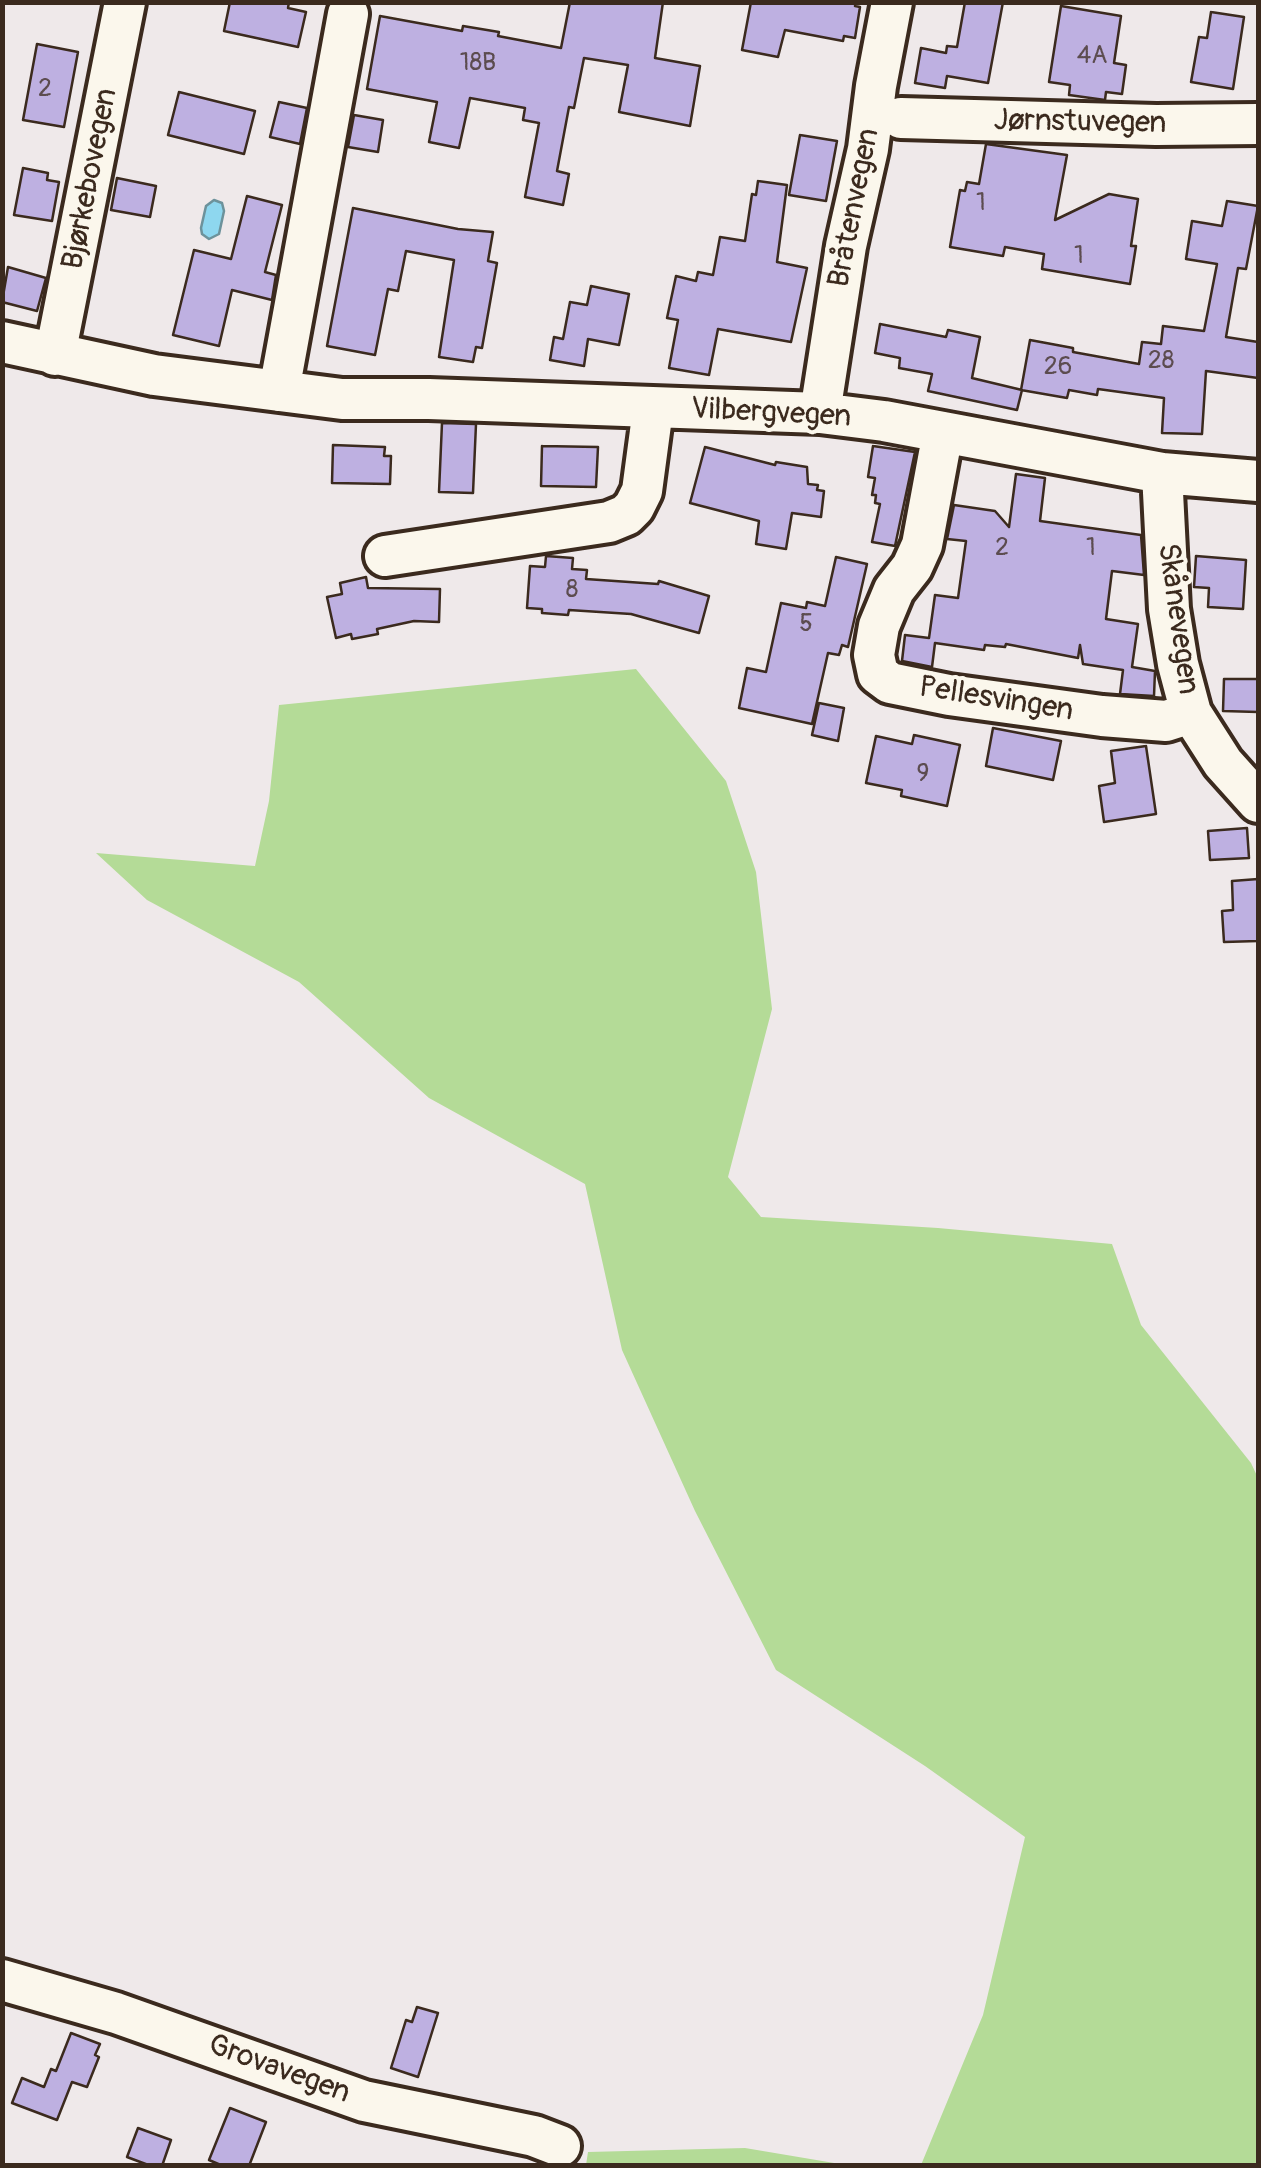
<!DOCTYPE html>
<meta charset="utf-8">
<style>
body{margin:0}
#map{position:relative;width:1261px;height:2168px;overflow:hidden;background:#efe9ea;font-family:Pangolin,sans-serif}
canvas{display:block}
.frame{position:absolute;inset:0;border:5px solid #3b2a1e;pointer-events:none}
</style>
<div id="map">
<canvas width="1261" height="2168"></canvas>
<div class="frame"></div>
</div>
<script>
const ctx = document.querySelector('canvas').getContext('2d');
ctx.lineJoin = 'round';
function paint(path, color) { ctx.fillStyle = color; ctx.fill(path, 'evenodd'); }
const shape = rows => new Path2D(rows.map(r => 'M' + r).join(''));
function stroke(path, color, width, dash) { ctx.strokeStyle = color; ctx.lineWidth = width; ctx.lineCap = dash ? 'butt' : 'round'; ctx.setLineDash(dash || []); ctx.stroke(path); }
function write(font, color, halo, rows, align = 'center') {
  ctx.font = font + ' Pangolin,sans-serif'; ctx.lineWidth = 8; ctx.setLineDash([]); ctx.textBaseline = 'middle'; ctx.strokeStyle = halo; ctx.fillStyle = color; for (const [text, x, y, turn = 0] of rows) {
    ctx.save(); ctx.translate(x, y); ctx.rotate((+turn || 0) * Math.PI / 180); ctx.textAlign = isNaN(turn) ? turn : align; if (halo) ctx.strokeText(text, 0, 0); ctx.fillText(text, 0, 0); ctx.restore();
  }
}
paint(shape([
 [636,669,726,781,756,872,772,1009,728,1177,761,1217,938,1228,1112,1244,1141,1325,1251,1463,1258,1478,1258,2165,921,2165,983,2015,1025,1837,925,1766,776,1670,695,1511,622,1350,585,1184,429,1098,299,982,147,900,96,853,255,866,269,801,279,705],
 [745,2148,846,2165,586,2165,588,2152]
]), '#b4db97');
const water = shape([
 [214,200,222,203,224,211,219,234,209,239,202,234,201,228,206,206,214,200]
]);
paint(water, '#8ed7ef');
stroke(water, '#6d929b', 2.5);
const building = shape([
 [230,2,289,2,288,8,306,12,298,47,224,31,230,2],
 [570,2,663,2,655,58,700,66,690,126,619,112,628,65,584,58,574,108,569,107,557,171,569,174,563,205,525,197,539,123,523,120,525,108,470,98,459,148,429,142,437,102,367,89,380,16,462,31,463,26,499,32,498,36,561,48,570,2],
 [751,2,856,2,855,6,860,7,855,38,844,36,843,41,785,30,778,57,742,50,751,2],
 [965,2,1003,2,988,83,947,76,945,88,915,83,921,48,946,53,947,46,957,47,965,2],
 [1061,6,1121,16,1114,63,1126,65,1122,94,1106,92,1105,100,1069,95,1070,85,1049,82,1061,6],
 [1211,12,1244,17,1233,89,1191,82,1199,37,1207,38,1211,12],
 [37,44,78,52,64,127,23,120,37,44],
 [179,92,255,111,244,154,168,135,179,92],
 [279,102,307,108,300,144,270,137,279,102],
 [354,115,383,120,378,152,348,147,354,115],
 [800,135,837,141,826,201,789,195,800,135],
 [986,144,1067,155,1055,220,1109,194,1138,199,1131,246,1136,246,1130,284,1042,269,1044,254,1005,247,1003,256,950,247,960,190,965,191,967,182,979,184,986,144],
 [23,168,48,173,47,180,59,182,52,221,14,215,23,168],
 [117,178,156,186,150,217,111,210,117,178],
 [758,181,787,185,777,262,807,268,791,342,718,329,709,375,669,368,678,320,667,318,676,276,696,281,698,272,713,275,720,237,745,241,752,194,756,195,758,181],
 [247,196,282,205,265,272,276,275,272,300,232,290,219,346,173,335,194,250,231,259,247,196],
 [1227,201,1258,206,1246,269,1238,268,1226,337,1258,342,1258,378,1206,371,1202,434,1162,433,1164,398,1098,389,1097,395,1069,390,1067,398,1021,390,1030,340,1073,348,1073,352,1139,364,1142,342,1161,344,1163,326,1204,331,1217,264,1186,259,1192,221,1222,226,1227,201],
 [353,208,458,229,493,232,488,261,497,263,482,348,476,347,473,362,439,357,454,260,406,251,398,291,388,289,375,355,327,346,353,208],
 [8,267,46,278,37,311,2,302,8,267],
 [591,286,629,294,619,345,588,339,584,366,550,360,554,337,563,339,570,302,587,305,591,286],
 [880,324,946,337,948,330,980,337,972,378,1022,390,1017,410,928,391,932,374,899,368,900,358,875,353,880,324],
 [442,423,476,424,473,493,439,492,442,423],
 [333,445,385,447,384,456,391,456,390,484,332,483,333,445],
 [542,446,598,447,596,487,541,486,542,446],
 [873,446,915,452,895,546,872,542,880,504,875,503,876,495,872,495,875,478,868,477,873,446],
 [705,447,775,465,776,462,807,467,808,484,818,485,817,490,824,491,821,517,792,513,786,549,756,544,759,521,690,503,705,447],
 [1016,474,1045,478,1040,521,1141,535,1144,575,1112,571,1106,619,1138,624,1132,667,1155,671,1154,696,1120,694,1123,670,1083,664,1080,645,1078,658,1006,644,1005,647,985,645,984,650,935,643,932,667,902,661,905,635,929,638,935,595,958,598,966,541,947,539,954,505,995,511,1009,527,1016,474],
 [546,556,573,558,572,569,587,570,586,579,658,584,659,581,709,596,699,633,631,614,569,610,568,615,542,613,542,609,527,608,530,566,545,567,546,556],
 [1196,556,1246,560,1243,609,1208,607,1209,588,1194,587,1196,556],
 [836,557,867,564,848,647,842,645,839,655,828,653,812,724,739,708,747,668,766,672,781,603,806,608,807,602,825,606,836,557],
 [366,577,368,588,440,589,439,622,414,621,377,629,378,634,352,639,351,634,336,638,327,597,342,594,340,583,366,577],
 [1224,679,1258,679,1258,712,1223,711,1224,679],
 [819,703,844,708,838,741,812,735,819,703],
 [993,728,1061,741,1053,780,986,766,993,728],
 [914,735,960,745,947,806,901,796,902,790,866,783,876,736,912,744,914,735],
 [1146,746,1156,814,1104,822,1099,786,1115,783,1111,751,1146,746],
 [1247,828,1249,858,1210,860,1208,831,1247,828],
 [1258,879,1258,941,1224,942,1222,911,1233,910,1232,881,1258,879],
 [417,2007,438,2013,418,2077,391,2068,406,2020,412,2022,417,2007],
 [71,2033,100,2044,95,2055,99,2057,87,2087,72,2082,57,2120,12,2103,22,2078,44,2087,51,2069,56,2071,71,2033],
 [230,2108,266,2122,249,2166,223,2166,209,2160,230,2108],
 [138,2128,171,2140,162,2166,151,2166,127,2157,138,2128]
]);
paint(building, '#beb0e1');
stroke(building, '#3b2a1e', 2.5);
const minor = shape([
 [901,118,1156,125,1258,124],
 [2,342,154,375,342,399,429,399,820,413,884,421,1162,473,1258,481],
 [55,355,125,2],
 [279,391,348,14],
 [820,413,846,246,868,149,876,86,892,2],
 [943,432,922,545,912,567,894,590,879,626,874,655,878,674,890,683,949,695,1102,716,1166,721,1191,713],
 [1162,473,1169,609,1178,664,1191,713,1223,763,1258,802],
 [385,556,609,522,626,515,634,507,642,491,653,409],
 [2,1980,116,2013,364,2101,534,2136,560,2146]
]);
stroke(minor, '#3b2a1e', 48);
stroke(minor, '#fbf7ec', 40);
write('25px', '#5c4c4f', null, [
 ["4A",1092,57],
 ["18B",478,64],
 ["2",45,90],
 ["1",981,204],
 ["1",1079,257],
 ["28",1161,362],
 ["26",1058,368],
 ["2",1002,549],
 ["1",1091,549],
 ["8",572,591],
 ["5",806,625],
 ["9",923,775]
]);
write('30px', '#3b2a1e', '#fbf7ec', [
 ["Jørnstuvegen",1080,123,1],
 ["Bjørkebovegen",91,179,-79],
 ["Bråtenvegen",855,208,-79],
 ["Vilbergvegen",771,414,3],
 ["Skånevegen",1177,619,82],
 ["Pellesvingen",996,700,9],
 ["Grovavegen",279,2070,20]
]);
</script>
